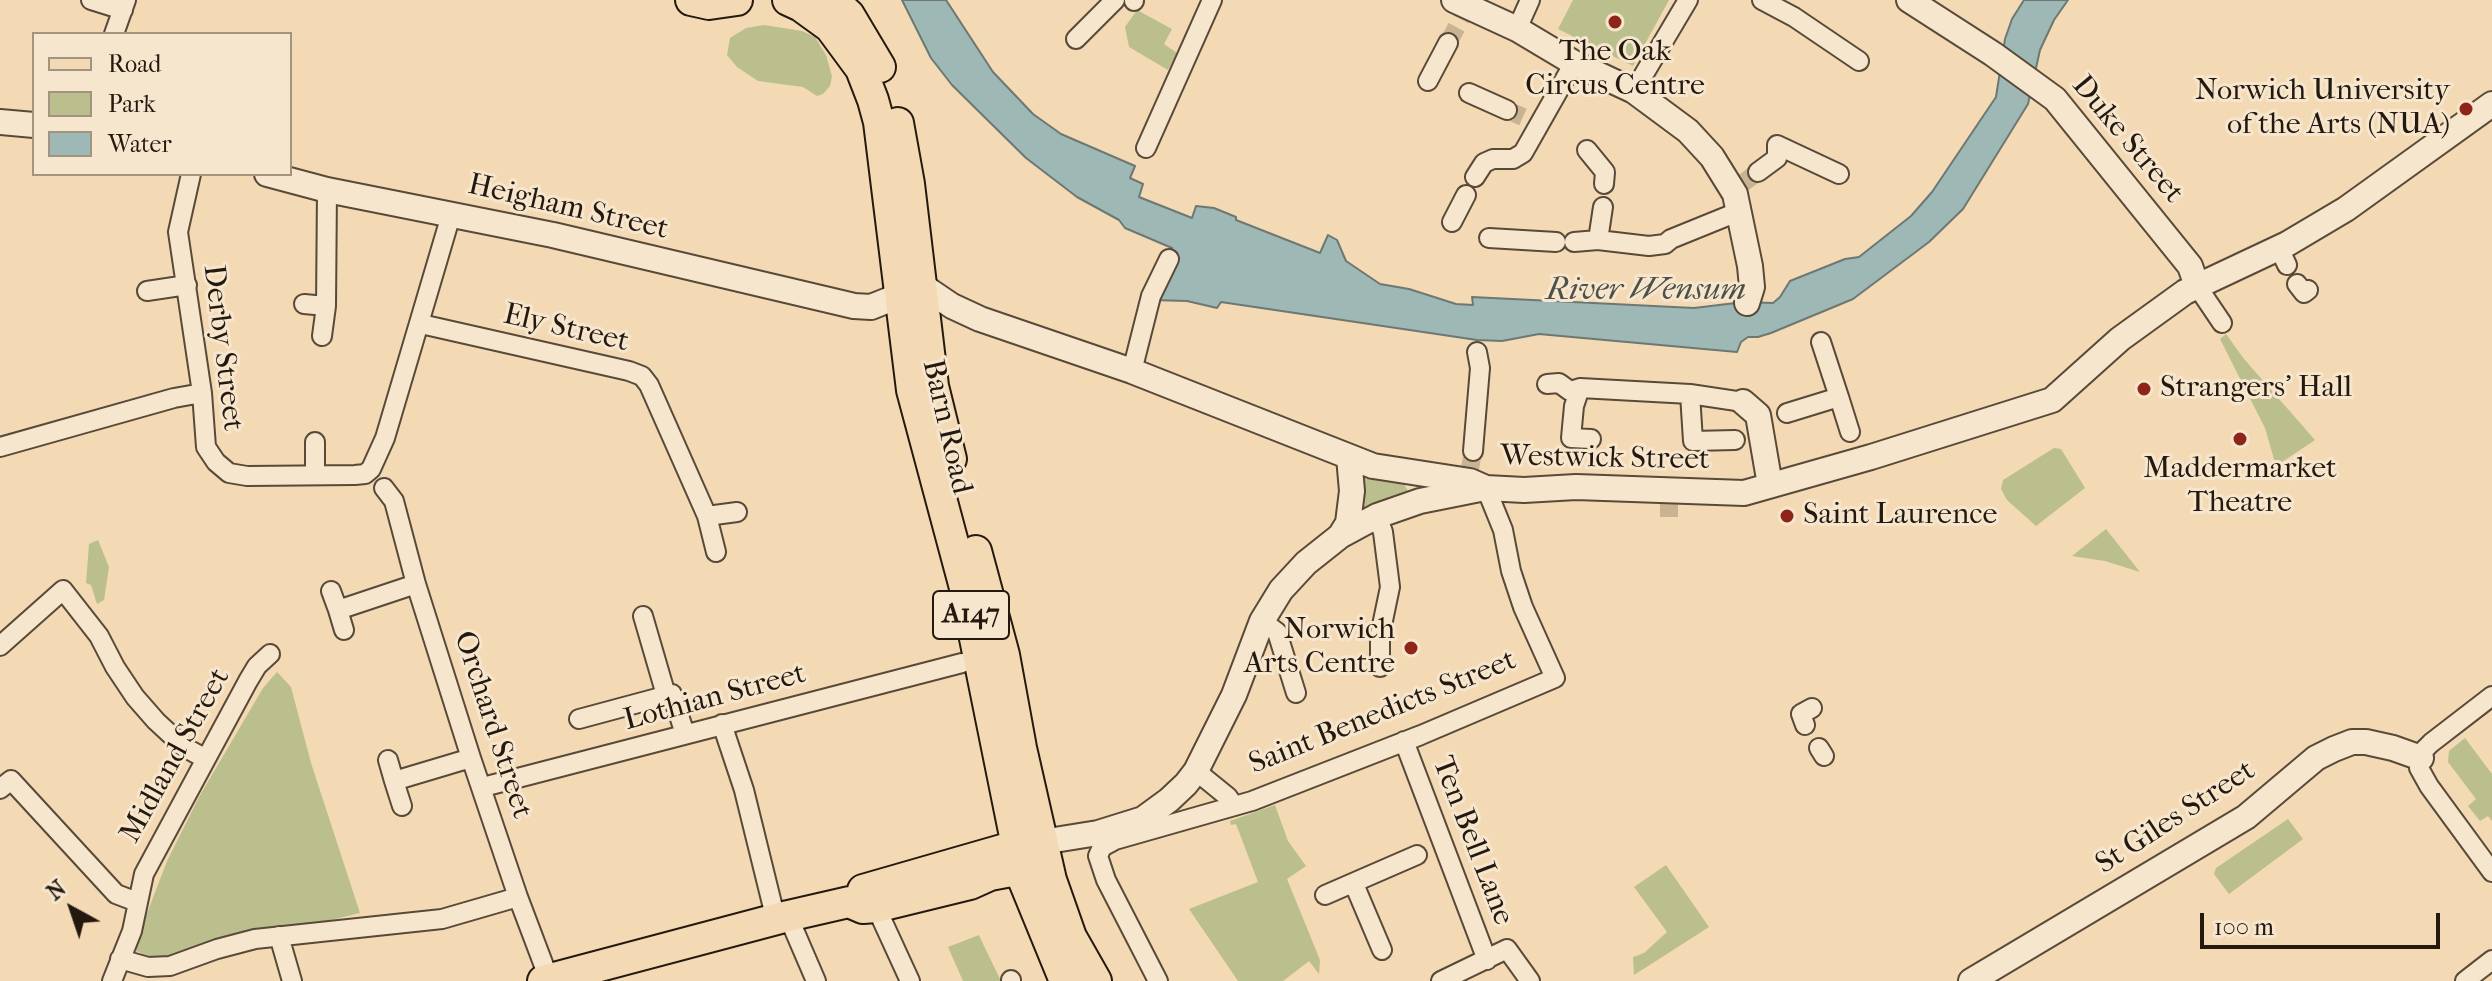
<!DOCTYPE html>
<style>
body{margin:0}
#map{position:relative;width:2492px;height:981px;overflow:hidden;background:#f3d9b4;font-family:"IM FELL French Canon",serif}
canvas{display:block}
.legend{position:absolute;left:32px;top:32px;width:260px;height:144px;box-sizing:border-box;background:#f7e6ce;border:2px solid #a39482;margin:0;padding:10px 14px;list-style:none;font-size:24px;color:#24190f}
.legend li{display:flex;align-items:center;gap:16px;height:40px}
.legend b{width:40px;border:2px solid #a39482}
.north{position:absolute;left:32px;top:869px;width:80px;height:80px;-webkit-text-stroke:6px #f7e6ce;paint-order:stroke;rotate:320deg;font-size:22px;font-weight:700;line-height:32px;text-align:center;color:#24190f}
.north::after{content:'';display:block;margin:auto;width:28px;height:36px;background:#24190f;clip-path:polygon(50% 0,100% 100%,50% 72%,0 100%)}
.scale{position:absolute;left:2200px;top:913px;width:240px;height:36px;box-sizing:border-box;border:4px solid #24190f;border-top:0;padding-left:10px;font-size:24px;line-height:28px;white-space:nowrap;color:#24190f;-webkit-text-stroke:6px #f7e6ce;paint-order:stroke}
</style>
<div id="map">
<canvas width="2492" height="981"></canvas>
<ul class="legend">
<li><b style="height:10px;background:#f3d9b4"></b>Road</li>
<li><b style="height:22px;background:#bbbf8d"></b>Park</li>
<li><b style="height:22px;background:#9eb8b6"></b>Water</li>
</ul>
<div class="north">N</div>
<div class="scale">100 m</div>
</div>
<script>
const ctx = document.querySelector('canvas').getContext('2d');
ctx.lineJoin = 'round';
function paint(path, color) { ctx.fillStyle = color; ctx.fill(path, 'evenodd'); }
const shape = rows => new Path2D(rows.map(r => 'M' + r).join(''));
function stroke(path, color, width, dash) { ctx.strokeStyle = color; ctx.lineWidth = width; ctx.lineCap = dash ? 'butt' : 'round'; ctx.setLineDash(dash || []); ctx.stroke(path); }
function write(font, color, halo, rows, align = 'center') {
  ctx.font = font + ' "IM FELL French Canon",serif'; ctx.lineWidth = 6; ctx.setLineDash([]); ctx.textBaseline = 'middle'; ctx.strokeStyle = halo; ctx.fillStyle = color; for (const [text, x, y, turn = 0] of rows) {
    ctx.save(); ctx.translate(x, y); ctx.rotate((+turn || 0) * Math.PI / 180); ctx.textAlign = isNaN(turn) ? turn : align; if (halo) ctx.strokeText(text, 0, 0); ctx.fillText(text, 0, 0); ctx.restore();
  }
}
paint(shape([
 [1573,0,1669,0,1633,66,1558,29],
 [1137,10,1172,29,1164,44,1177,53,1168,70,1129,47,1125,27],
 [764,25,802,31,815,37,826,55,832,76,830,86,823,94,817,96,803,87,758,81,737,67,727,55,730,38,746,28],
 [2226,334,2244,359,2315,440,2276,466,2265,428,2220,339],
 [2054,448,2061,449,2085,488,2036,526,2007,500,2001,489,2003,480],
 [1366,471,1400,477,1409,493,1357,517],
 [2106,529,2140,572,2105,561,2072,556],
 [98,540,109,567,104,600,97,604,91,585,86,583,89,544],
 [277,672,291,687,311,763,360,913,162,961,133,950,167,861,199,797,263,688],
 [2465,738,2492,774,2492,821,2488,816,2480,821,2468,806,2476,799,2448,762,2449,751],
 [1275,805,1288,841,1306,866,1287,879,1320,960,1319,974,1309,961,1283,981,1238,981,1189,909,1258,882,1236,824,1231,825,1230,821],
 [2288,819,2303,839,2229,894,2214,874,2216,868],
 [1666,865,1709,927,1634,975,1633,957,1644,953,1667,932,1634,887],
 [979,935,984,946,1001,981,963,981,948,947]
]), '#bbbf8d');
const water = shape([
 [902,0,946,0,993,72,1033,114,1061,134,1135,166,1130,178,1143,184,1139,197,1192,218,1196,206,1214,208,1236,217,1236,220,1320,253,1328,235,1337,240,1346,261,1380,284,1409,289,1456,304,1473,305,1472,297,1694,308,1744,302,1773,303,1780,297,1790,281,1845,259,1859,257,1911,216,1932,192,1996,97,2005,39,2012,19,2024,0,2068,0,2054,20,2040,50,2028,104,1963,209,1929,242,1853,299,1771,333,1758,337,1748,337,1741,342,1737,352,1539,334,1502,341,1477,340,1221,302,1217,308,1187,301,1151,300,1172,248,1125,228,1119,220,1077,197,1026,158,952,85,931,58,902,0]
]);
paint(water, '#9eb8b6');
stroke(water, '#6d7873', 2);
stroke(shape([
 [1448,43,1463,15],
 [1507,110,1523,117],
 [1743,183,1758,172],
 [1470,469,1473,451],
 [1669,504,1669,517]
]), '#cab393', 18, [18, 9]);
const minor = shape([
 [91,0,123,10],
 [1134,0,1134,1],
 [1762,0,1794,17,1859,61],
 [1517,29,1530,0],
 [114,34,126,0],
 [1076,39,1115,0],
 [1428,81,1448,43],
 [1634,91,1688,0],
 [1469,93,1507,110],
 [1146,148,1212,0],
 [1587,150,1605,172,1604,184],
 [1758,172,1777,158,1777,145,1839,174],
 [191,174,178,232,202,393,206,447,216,462,229,473,247,476,355,475,365,474,371,469,385,438,451,215],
 [1475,177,1484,163,1493,159,1513,159,1523,153,1574,63],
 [1452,222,1466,195],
 [1489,238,1556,242],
 [1598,240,1603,207],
 [1574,242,1598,240,1649,246,1665,244,1671,239,1740,211],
 [2279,248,2287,265],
 [2297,284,2304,293,2308,290],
 [2197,286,2222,323],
 [147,291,187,285],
 [304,304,326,306],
 [421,324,629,371,642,376,649,385,707,516,716,552],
 [322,336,326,306,327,190],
 [1821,342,1839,397],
 [1132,371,1151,296,1169,259],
 [1547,384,1559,383,1570,391,1580,388,1690,394,1743,402],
 [1580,388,1574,406,1571,438,1591,439],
 [1690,394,1693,441,1735,440],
 [1787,413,1839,397,1850,432],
 [315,442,315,475],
 [0,447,174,398,202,393],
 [1473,451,1480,368,1477,352],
 [384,488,394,501,416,584,471,758,518,897,549,979],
 [707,516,737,512],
 [1377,516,1383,532,1390,587,1380,635,1380,667],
 [331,591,338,610,416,584],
 [338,610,344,630],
 [643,616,666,695],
 [1262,621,1277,632,1296,693],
 [0,646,63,590,99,636,115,667,135,697,156,721,184,747,206,759],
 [2492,696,2431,743,2423,751,2419,768,2429,786,2492,872],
 [579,719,672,694,685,734],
 [722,724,744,790,776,920],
 [1805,725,1801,714,1812,708],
 [1404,741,1487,960],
 [1819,748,1824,756],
 [388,760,394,781,471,758],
 [1196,771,1228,797,1234,806],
 [394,781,402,806],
 [483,787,962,663],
 [0,789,11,780,116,894,137,902],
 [1354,884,1382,950],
 [1325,895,1417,855],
 [876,907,910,981],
 [788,916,816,981],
 [279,936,292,981],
 [120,959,148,967,170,966,217,949,255,939,442,919,518,897],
 [1011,980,1011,981],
 [112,981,132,931,144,874,248,681,257,666,270,654],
 [1158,981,1106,880,1098,856,1102,847,1115,840,1252,801,1421,735,1555,678,1523,607,1511,571,1503,530,1486,488],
 [1441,981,1507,949,1530,981],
 [2465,981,2492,960]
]);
const tertiary = shape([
 [1454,0,1517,29,1574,63,1634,91,1688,131,1712,157,1735,194,1750,266,1752,287,1747,303],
 [1909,0,1993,54,2055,99,2190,266,2197,286],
 [0,122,34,125],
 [267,174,327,190,553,235,854,306,871,307,891,299,899,291],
 [921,285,952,306,980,319,1132,371,1373,466,1470,481,1486,488,1524,490,1576,487,1744,493,1871,457,2052,400,2120,339,2185,292,2287,244,2346,209,2492,104],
 [1743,402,1758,415,1770,485],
 [1340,536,1348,523,1352,491,1349,457],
 [1042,842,1098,833,1143,819,1169,800,1186,784,1196,771,1234,695,1262,621,1281,590,1306,563,1340,536,1377,516,1420,501,1480,489],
 [1971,981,2246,817,2316,758,2334,749,2352,742,2366,742,2393,748,2421,758]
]);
const primary = shape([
 [691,0,709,4,737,0],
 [788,0,801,6,830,27,861,69,873,100,879,122,912,390,964,584,1024,881,1065,981],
 [833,0,849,15,880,67],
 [898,123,909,184,933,386,951,459],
 [976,551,1004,655,1021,748,1051,880,1071,937,1096,981],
 [863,890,1016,846,1036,843],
 [543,981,788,916,849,902,863,908,876,907,970,884,990,875,1038,866]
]);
stroke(minor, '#584938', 22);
stroke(tertiary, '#584938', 28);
stroke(primary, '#24190f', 34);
stroke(minor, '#f7e6ce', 18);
stroke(tertiary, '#f7e6ce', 24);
stroke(primary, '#f3d9b4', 30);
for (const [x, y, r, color] of [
 [1615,22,8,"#8f2418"],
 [2466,109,8,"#8f2418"],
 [2144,389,8,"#8f2418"],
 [2240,439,8,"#8f2418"],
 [1787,516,8,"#8f2418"],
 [1411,648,8,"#8f2418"]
]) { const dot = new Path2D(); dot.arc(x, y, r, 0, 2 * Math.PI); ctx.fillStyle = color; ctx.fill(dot); stroke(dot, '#f7e6ce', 3); }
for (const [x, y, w] of [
 [971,615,76]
]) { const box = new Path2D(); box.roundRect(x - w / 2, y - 24, w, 48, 6); ctx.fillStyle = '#f7e6ce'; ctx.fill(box); stroke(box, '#24190f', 2); }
write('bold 28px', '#24190f', null, [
 ["A147",971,615]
]);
write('30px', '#24190f', '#f7e6ce', [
 ["The Oak",1615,53],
 ["Circus Centre",1615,87],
 ["Norwich University",2450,92,"right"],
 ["of the Arts (NUA)",2450,126,"right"],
 ["Strangers' Hall",2160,389,"left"],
 ["Maddermarket",2240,470],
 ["Theatre",2240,504],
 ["Saint Laurence",1803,516,"left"],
 ["Norwich",1395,631,"right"],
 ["Arts Centre",1395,665,"right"]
]);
write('30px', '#24190f', '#f7e6ce', [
 ["Duke Street",2127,140,50],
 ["Heigham Street",568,208,13],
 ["Ely Street",566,329,13],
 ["Derby Street",222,348,83],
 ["Barn Road",946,427,77],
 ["Westwick Street",1605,459,1],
 ["Lothian Street",715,698,-15],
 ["Saint Benedicts Street",1383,713,-22],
 ["Orchard Street",492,725,72],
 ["Midland Street",176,756,-61],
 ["St Giles Street",2176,818,-33],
 ["Ten Bell Lane",1472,841,69]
]);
write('italic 32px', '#4f5149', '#f7e6ce', [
 ["River Wensum",1646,291]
]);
</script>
